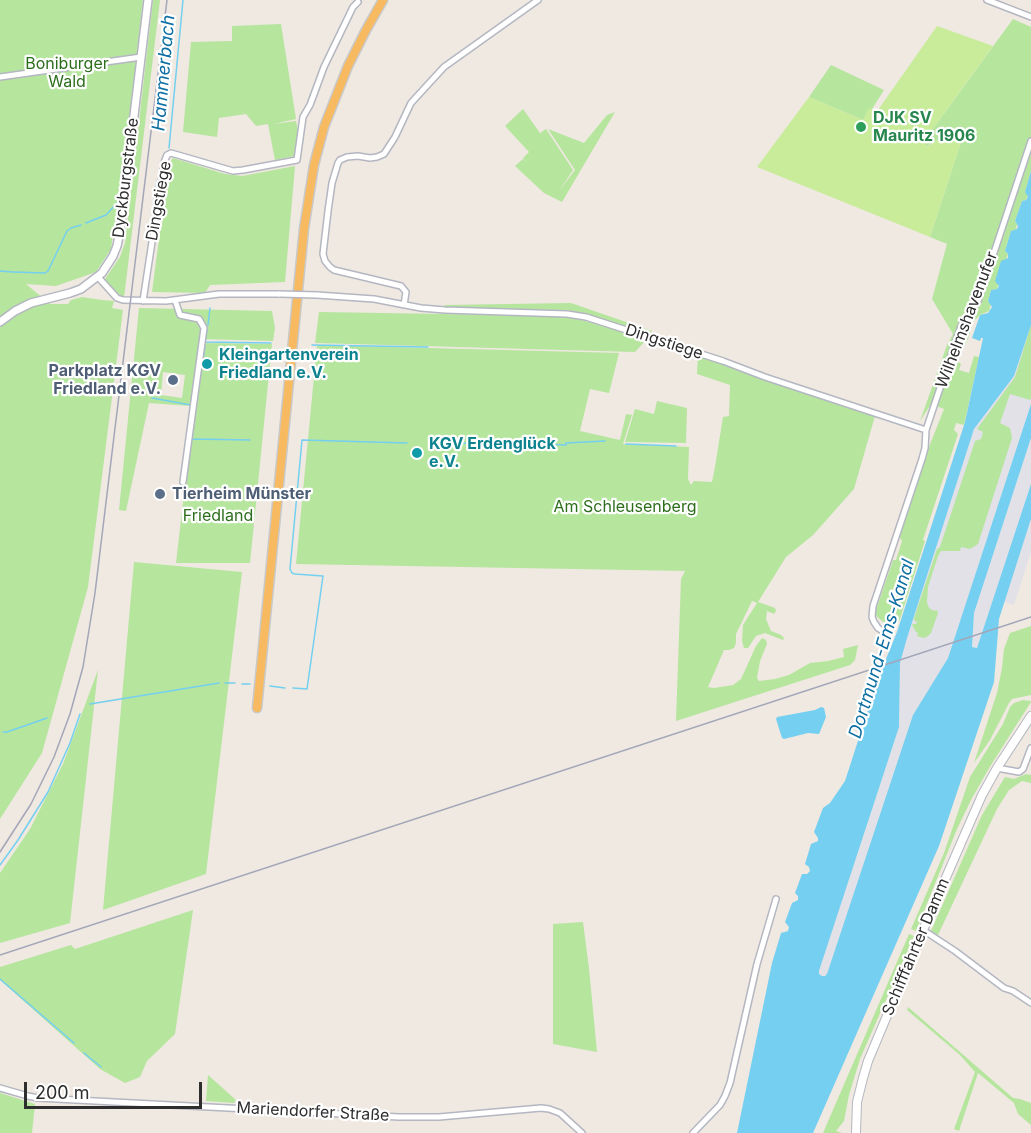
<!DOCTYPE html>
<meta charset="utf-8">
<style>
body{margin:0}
#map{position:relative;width:1031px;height:1133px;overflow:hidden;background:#efe9e1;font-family:Inter,sans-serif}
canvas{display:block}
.scale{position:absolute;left:24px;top:1082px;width:178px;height:27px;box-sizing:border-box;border:3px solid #2e2e2e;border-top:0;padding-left:8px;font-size:18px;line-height:21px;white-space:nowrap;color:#2e2e2e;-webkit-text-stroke:4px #fff;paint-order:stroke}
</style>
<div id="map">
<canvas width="1031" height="1133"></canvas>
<div class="scale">200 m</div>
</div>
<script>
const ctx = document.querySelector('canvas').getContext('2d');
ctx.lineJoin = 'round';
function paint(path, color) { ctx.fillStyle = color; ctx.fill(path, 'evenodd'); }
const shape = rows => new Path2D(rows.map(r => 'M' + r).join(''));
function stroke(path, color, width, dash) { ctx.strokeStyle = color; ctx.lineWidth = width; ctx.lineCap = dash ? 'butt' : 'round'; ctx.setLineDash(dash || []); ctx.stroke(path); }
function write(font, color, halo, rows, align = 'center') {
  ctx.font = font + ' Inter,sans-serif'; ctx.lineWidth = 4.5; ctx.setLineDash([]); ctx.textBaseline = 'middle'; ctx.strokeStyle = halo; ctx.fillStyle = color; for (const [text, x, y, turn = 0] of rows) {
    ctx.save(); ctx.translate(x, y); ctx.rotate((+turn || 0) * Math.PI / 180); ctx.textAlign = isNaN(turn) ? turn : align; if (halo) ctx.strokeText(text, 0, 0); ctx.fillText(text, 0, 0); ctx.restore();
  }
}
paint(shape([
 [1031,325,1031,404,948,658,913,715,827,975,822,976,819,974,819,971,899,727,900,663,905,642,974,429],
 [1031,438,1031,484,977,648,972,647,974,613],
 [1031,519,1031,552,1014,605,1004,602]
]), '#e3e1e8');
paint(shape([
 [0,0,143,0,125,156,111,249,96,272,56,286,26,284,50,304,68,304,71,300,82,297,102,300,114,301,112,308,123,310,88,587,42,753,0,819],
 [153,0,160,0,124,298,113,290,105,279,120,257,125,243],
 [1013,19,1031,27,1031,171,1025,192,1028,195,1026,200,1022,201,1015,221,1017,224,1016,230,1011,231,1005,251,1008,254,998,285,997,289,991,290,988,301,991,304,989,311,980,315,973,322,968,339,957,361,961,364,959,370,969,373,974,356,979,357,964,425,956,423,954,430,958,434,923,540,925,541,899,622,887,625,876,616,876,610,893,560,896,560,902,541,899,536,927,452,944,409,931,404,920,421,947,345,953,334,932,299,947,244,930,237,961,142,941,138,926,147,924,141],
 [281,24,296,119,274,124,296,121,299,135,295,156,275,160,268,124,256,126,246,114,219,118,217,137,183,132,191,42,232,41,232,26],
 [831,65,884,90,872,109,869,109,863,120,809,97],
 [523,109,540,133,546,129,573,170,559,191,575,170,548,129,584,143,607,115,615,112,562,202,544,193,515,166,523,159,527,163,523,158,529,152,505,126],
 [173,158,225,174,242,176,295,166,285,282,210,285,205,293,152,292,169,163],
 [571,303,652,331,650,334,568,310,443,308,445,305],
 [139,308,272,311,275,328,273,341,200,339,190,406,149,403,126,511,119,510],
 [163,372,185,375,182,398,161,395],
 [319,312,568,316,647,339,635,352,315,343],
 [1031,325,1031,398,1030,400,1010,394,1000,423,1010,428,1012,438,978,544,970,549,961,547,960,551,941,551,938,556,928,587,927,602,929,608,934,611,937,610,938,613,931,633,928,636,924,638,917,636,918,633,916,632,912,625,913,624,916,624,917,622,914,620,914,618,937,549,940,547,975,441,981,439,983,432,977,429,1015,377],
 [205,343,272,344,250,563,176,563,187,468],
 [317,345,619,353,609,393,590,389,580,431,620,440,626,414,632,415,623,444,689,447,688,479,691,485,694,481,712,482,715,467,723,417,729,416,730,385,697,374,698,355,808,394,875,416,854,489,813,535,786,557,758,602,775,608,776,611,774,614,767,611,766,619,771,631,781,635,784,638,783,640,765,633,756,636,748,648,744,648,742,641,743,625,757,603,752,601,736,634,736,643,734,648,729,650,724,650,708,687,714,688,733,685,741,679,756,646,762,638,766,640,767,644,760,661,757,678,759,681,775,679,789,675,810,663,828,661,844,657,843,649,858,645,855,660,850,665,676,721,681,579,685,571,296,564],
 [657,401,687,408,686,443,625,442,635,409,654,414],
 [134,562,242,572,206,874,103,910],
 [1031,626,1031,695,1012,699,1009,703,990,740,974,763,997,693,1002,668,1004,649,1010,633],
 [98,670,70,923,0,943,0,873,30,829,63,764],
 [1023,700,1031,701,1031,702,991,765,972,798,957,829,916,931,911,929,944,853,970,777,1003,724,1010,707,1014,703],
 [1026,774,1031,775,1031,783,1022,781,1009,790,997,809,938,935,931,931,982,815,1005,777,1014,779],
 [193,910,175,1034,147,1061,140,1077,125,1083,100,1069,0,980,0,967,71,945,75,949],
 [583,922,589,968,597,1052,553,1044,553,924],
 [909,934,914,936,860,1059,849,1095,844,1121,836,1131,842,1133,823,1133],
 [908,1007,1013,1098,1020,1099,1031,1103,1031,1125,1018,1114,1014,1103,978,1073,959,1131,954,1129,975,1072,960,1055,907,1010],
 [208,1075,236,1100,234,1103,206,1101],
 [0,1093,35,1104,32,1133,0,1133]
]), '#b6e59e');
paint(shape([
 [937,26,993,46,924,141,927,147,941,138,946,133,961,142,930,237,757,167,809,97,863,120,869,108,878,110]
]), '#c9ec9a');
paint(shape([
 [1031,171,1031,325,1014,376,974,429,907,638,900,663,899,727,819,971,819,974,822,976,825,976,827,974,913,715,948,658,1031,404,1031,438,974,613,972,647,977,648,1031,484,1031,519,999,619,994,682,939,846,813,1133,737,1133,772,963,781,933,788,931,789,927,785,922,792,903,798,900,798,896,795,893,802,874,807,874,810,871,809,867,805,864,811,844,818,841,818,838,814,832,823,808,830,803,845,781,879,676,897,632,965,422,983,338,981,338,980,341,972,338,980,315,988,313,992,307,988,301,991,290,997,289,999,286,995,281,1001,261,1008,258,1008,254,1005,251,1011,231,1017,229,1018,226,1015,221,1022,201,1026,200,1028,197,1025,192],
 [821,707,824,708,826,717,819,734,808,733,784,739,782,738,776,719,777,717,815,710]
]), '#75cff0');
stroke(shape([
 [169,148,183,0],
 [165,182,168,159],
 [153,208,157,181],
 [86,223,106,215,117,203],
 [0,271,12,272],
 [13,272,45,273,48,271,67,231,71,228,81,225],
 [208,325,210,308],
 [205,342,271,343],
 [205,342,207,330],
 [312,345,428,347],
 [200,378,205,347],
 [152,398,191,405],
 [192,439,250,440],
 [437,443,534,444],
 [541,444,566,445,566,443,605,441],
 [626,444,676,446],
 [188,465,193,430],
 [225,683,235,683],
 [242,684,250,684],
 [270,686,285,688],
 [293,688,307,689,323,576,295,574,292,573,290,569,302,440,407,443],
 [90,704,219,683],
 [3,732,7,732,47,718],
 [0,865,18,840,48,792,70,743,80,714],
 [0,979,74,1043],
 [84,1053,101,1067]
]), '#75cff0', 1.5);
const minor = shape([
 [987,0,1031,17],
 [0,77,141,57],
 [98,277,117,298,123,300,166,301,219,294,280,294],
 [317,295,374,299,421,308,445,310,567,314,586,317,723,361,765,377,926,430],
 [175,300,180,315,199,319,204,328,183,482],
 [143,301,164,163,167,155,171,153,233,171,243,170,297,160,303,117,310,105,324,67,353,7,358,2],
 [404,305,406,292,401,286,334,270,330,267,325,261,323,254,328,211,332,183,338,163,340,160,347,157,358,156,370,158,377,157,384,154,395,137,411,103,444,67,538,0],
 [887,634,878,628,874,622,872,617,873,606,922,459,925,448,926,430,950,358,961,326,978,301,1031,141],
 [997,768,1019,772,1023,769,1031,748],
 [923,930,955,951,1004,988,1013,991,1031,1003],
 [0,1088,28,1096,38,1098,399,1117,439,1117,541,1108,549,1109,560,1113,582,1133],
 [693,1133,720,1105,725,1096,730,1083,757,964,776,899]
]);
const tertiary = shape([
 [0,322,15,311,31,303,70,293,81,289,102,273,113,256,117,246,120,231,148,0]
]);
const secondary = shape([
 [856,1133,857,1102,863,1078,868,1061,923,930,982,795,997,768,1031,716]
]);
const trunk = shape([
 [257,708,304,229,314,165,324,127,348,66,366,30,383,0]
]);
stroke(minor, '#b4b7c1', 8);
stroke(tertiary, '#b4b7c1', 10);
stroke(secondary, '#b4b7c1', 10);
stroke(trunk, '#c9c9c9', 11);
stroke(minor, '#fff', 5);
stroke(tertiary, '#fff', 7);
stroke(secondary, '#fff', 8);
stroke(trunk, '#f8ba60', 8);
stroke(shape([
 [0,852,31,804,54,757,70,714,83,667,95,593,167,0],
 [0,955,1031,617]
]), '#a3a6b8', 1.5);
const minorBridge = shape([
 [280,294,317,295]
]);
stroke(minorBridge, '#b4b7c1', 8, []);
stroke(minorBridge, '#fff', 5);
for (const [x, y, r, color] of [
 [861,127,6,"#2e9e5b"],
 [207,364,6,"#0f9aa8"],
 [173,380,6,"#5c6f8a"],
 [417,453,6,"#0f9aa8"],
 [160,494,6,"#5c6f8a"]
]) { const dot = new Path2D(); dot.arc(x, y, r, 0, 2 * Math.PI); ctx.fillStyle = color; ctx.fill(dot); stroke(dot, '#fff', 2); }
write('16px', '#2c6e1b', '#fff', [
 ["Boniburger",67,64],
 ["Wald",67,82],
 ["Am Schleusenberg",625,507],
 ["Friedland",218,516]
]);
write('bold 16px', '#27864d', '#fff', [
 ["DJK SV",873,118],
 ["Mauritz 1906",873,136]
], 'left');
write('16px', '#2e2e2e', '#fff', [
 ["Dyckburgstraße",126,178,-83],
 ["Dingstiege",159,201,-80],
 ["Wilhelmshavenufer",967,320,-69],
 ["Dingstiege",664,342,18],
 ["Schifffahrter Damm",916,947,-67],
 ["Mariendorfer Straße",313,1112,3]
]);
write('bold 16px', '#0d838f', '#fff', [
 ["Kleingartenverein",219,355],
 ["Friedland e.V.",219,373],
 ["KGV Erdenglück",429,444],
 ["e.V.",429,462]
], 'left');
write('bold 16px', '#4e5e75', '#fff', [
 ["Parkplatz KGV",161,371],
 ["Friedland e.V.",161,389],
 ["Tierheim Münster",172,494,"left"]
], 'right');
write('italic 18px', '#0d6fa3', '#fff', [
 ["Hammerbach",164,73,-85],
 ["Dortmund-Ems-Kanal",882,649,-73]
]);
</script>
